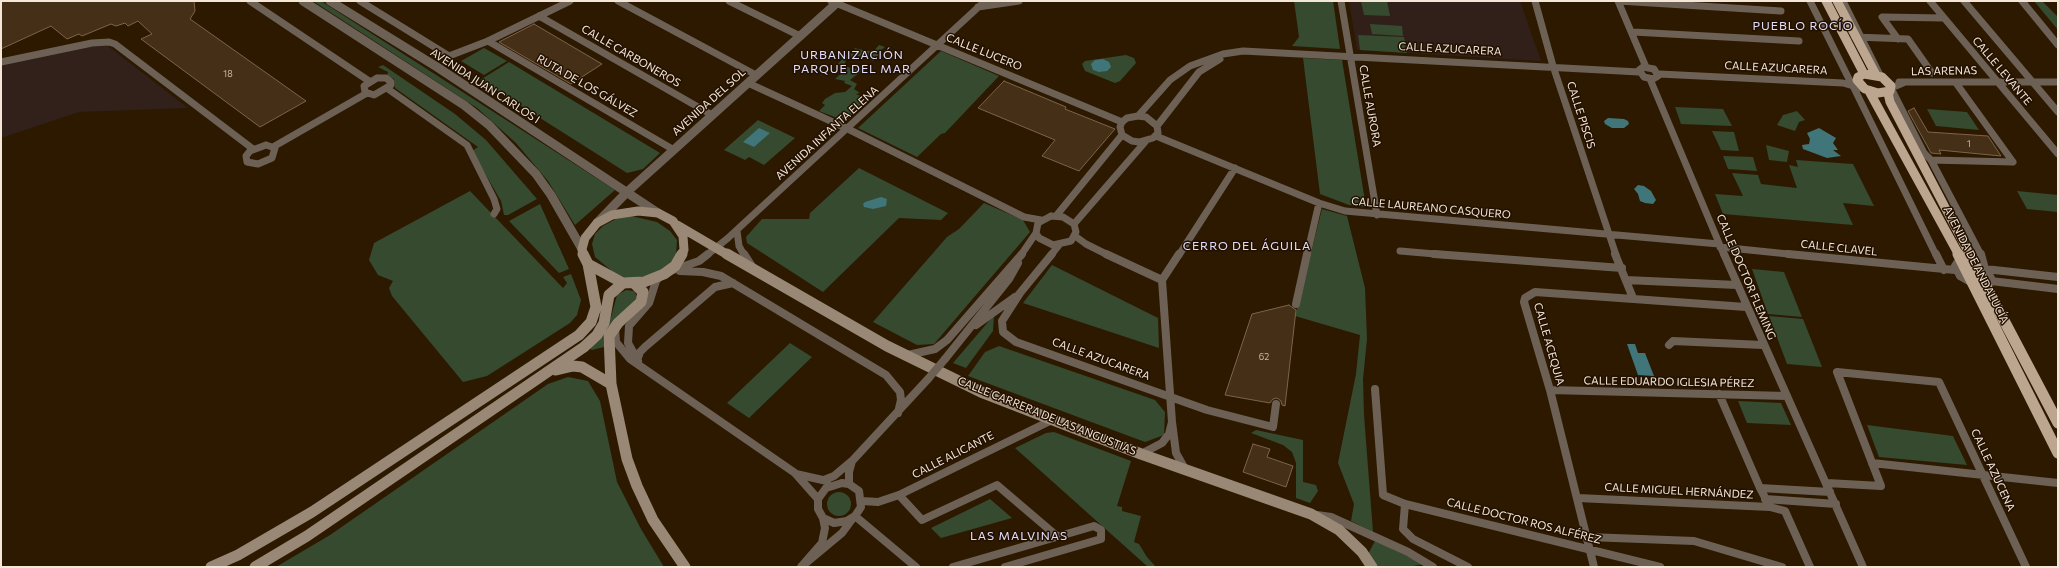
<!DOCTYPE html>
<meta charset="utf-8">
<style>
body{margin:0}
#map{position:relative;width:2059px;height:568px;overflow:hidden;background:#2c1900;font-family:Commissioner,sans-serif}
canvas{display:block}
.frame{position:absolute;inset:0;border:2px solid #f4e7d7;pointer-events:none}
</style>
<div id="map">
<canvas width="2059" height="568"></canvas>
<div class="frame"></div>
</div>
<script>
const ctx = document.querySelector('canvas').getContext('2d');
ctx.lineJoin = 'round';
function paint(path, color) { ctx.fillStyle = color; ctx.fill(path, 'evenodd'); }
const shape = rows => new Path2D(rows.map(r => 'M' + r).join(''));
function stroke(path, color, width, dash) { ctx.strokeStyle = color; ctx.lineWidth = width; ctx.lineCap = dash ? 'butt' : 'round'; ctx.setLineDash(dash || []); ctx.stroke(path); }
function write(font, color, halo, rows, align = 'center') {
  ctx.font = font + ' Commissioner,sans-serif'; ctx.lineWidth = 3; ctx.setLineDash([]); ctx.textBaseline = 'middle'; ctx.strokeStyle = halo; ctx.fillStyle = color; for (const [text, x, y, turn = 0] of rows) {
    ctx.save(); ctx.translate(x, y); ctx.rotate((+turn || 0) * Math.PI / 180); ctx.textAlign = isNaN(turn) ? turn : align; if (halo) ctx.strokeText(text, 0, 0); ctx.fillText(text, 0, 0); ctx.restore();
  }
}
paint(shape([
 [96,45,108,46,188,108,79,112,1,138,1,63]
]), '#32201a');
paint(shape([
 [1349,1,1520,1,1541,61,1357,50]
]), '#312019');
paint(shape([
 [313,1,321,1,615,190,575,225,548,181,516,143,477,108],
 [1294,1,1333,1,1340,49,1292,46,1299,37],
 [1361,1,1387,1,1390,16,1364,15],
 [2034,1,2042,1,2058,17,2058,30],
 [1370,24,1402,26,1403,36,1372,34],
 [1358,35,1404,37,1407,53,1360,50],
 [879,45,885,47,877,53,879,56,873,61,867,57,854,56,846,59,845,63,846,66,850,68,850,71,864,65,868,66,850,80,857,84,854,89,860,93,856,94,869,100,845,121,819,111,825,105,822,103,825,99,835,93,845,92,852,86,844,83,845,81,835,79,844,71,835,67,850,51,855,50,854,48,873,52],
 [484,48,507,61,484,75,461,61],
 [941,51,999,76,945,133,941,134,917,157,858,128],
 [1126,55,1134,58,1136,63,1120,81,1115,83,1085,71,1082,64,1085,61],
 [1303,58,1342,60,1366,207,1349,205,1320,194],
 [509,62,660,153,643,169,627,173,480,80],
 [383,65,455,114,486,140,537,199,508,215,504,215,501,201,472,151,478,147,395,88,394,79,387,76,388,72,378,67],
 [1675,107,1723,109,1732,126,1681,124],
 [1927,109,1967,112,1979,130,1936,126],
 [1797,111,1805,120,1799,122,1795,131,1777,125,1783,115],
 [758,120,795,138,764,165,749,157,745,160,724,150],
 [1712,131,1734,132,1739,151,1721,150],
 [1766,145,1789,151,1787,162,1769,160],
 [1723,156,1753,157,1757,171,1728,169],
 [1796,160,1853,164,1874,206,1843,203,1853,225,1723,214,1715,194,1743,196,1732,173,1758,175,1761,184,1797,188,1789,165,1798,167],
 [859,168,948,213,941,220,899,218,823,292,747,243,746,237,762,219,809,219,810,213],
 [470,191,563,288,567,283,563,277,571,274,581,300,577,315,570,323,487,376,463,382,392,296,389,288,393,281,378,275,369,260,374,243],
 [2017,191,2058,195,2058,212,2027,209],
 [984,203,1023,220,1030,232,934,344,917,345,873,322,947,237,959,229],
 [540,204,569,269,559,273,509,221],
 [1322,209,1347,216,1365,288,1367,339,1363,379,1364,415,1373,532,1351,521,1354,504,1338,463,1356,374,1360,335,1295,316],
 [631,216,657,222,670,231,677,240,676,256,665,269,651,276,626,278,613,272,595,257,592,244,595,234,603,226,616,219],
 [1052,265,1158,318,1159,348,1023,303],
 [1752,269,1784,272,1802,317,1768,314],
 [626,290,634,291,637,296,636,300,608,329,603,337,604,347,592,350,587,347,611,317,617,295],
 [994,315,993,331,966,368,953,363],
 [1769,316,1803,319,1822,367,1787,364],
 [790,343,812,357,749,418,727,403],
 [999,346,1155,400,1165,412,1164,435,1145,442,968,376,985,352],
 [568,377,588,381,600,401,617,482,641,529,664,567,276,567,330,535,548,384],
 [1738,401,1781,403,1791,425,1747,423],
 [1867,425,1953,436,1967,465,1879,457],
 [1256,430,1303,440,1303,482,1316,485,1318,491,1310,503,1296,498,1296,463,1292,452,1283,445,1251,433],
 [1054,432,1131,461,1117,506,1122,507,1122,511,1141,516,1134,542,1139,544,1147,557,1156,567,1148,567,1015,448,1046,433],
 '827 504a12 12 0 1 1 24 0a12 12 0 1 1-24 0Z',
 [990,499,1012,518,941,538,931,528],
 [1375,541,1424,564,1408,567,1376,567,1368,554]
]), '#354a2f');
paint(shape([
 [1103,59,1109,62,1111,67,1107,71,1099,72,1093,70,1091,64,1095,60],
 [1608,118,1624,119,1628,121,1629,124,1624,128,1612,128,1605,124,1604,121],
 [759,128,770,133,754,147,743,142],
 [1819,128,1836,138,1833,143,1838,150,1833,150,1841,156,1827,158,1803,149,1802,145,1809,144,1810,139,1807,133],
 [1638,185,1644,186,1651,191,1656,200,1653,204,1645,203,1640,201,1638,194,1634,189],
 [881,197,887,199,886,206,873,209,864,207,863,204,865,202],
 [1627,344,1635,344,1638,353,1645,353,1654,376,1638,375]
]), '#407579');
const building = shape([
 [1,1,194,1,195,11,190,19,306,101,260,127,141,39,152,34,138,21,128,26,125,23,116,26,111,24,82,36,79,34,67,39,51,26,1,49,1,1],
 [534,24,602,64,571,84,499,42,534,24],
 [1004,81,1066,107,1065,109,1115,129,1079,171,1042,156,1055,140,978,108,1004,81],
 [1914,108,1928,132,1988,136,2001,156,1939,150,1941,154,1931,153,1908,111,1914,108],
 [1289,305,1296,310,1285,406,1282,405,1281,401,1277,398,1273,399,1270,403,1225,395,1252,314,1289,305],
 [1253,444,1270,449,1267,457,1293,466,1286,487,1243,472,1253,444]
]);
paint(building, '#462f17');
stroke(building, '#7d644a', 1);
stroke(shape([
 [250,1,369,81],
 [360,1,449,56,488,41,570,1],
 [618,1,756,75],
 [729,1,800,36],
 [831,1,1122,122],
 [1341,1,1377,215],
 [1535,1,1553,66,1616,255],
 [1618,1,1646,67],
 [1619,1,1781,11],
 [1810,1,1850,81],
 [1840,1,1844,3,1881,77],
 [1930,1,2058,154],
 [1964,1,2058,112],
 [2022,1,2058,45],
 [978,7,1019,1],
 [539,16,712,115],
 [1633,32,1799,41],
 [1855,37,1908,39,1932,73],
 [1898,39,1882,17,1943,18],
 [488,41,674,150],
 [1,62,92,43,109,42,115,44,253,149],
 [1643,67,1654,69,1658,76,1653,79,1644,77,1639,70,1643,67],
 [1659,74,1843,83,1867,90],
 [377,78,386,78,391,82,391,85,374,95,365,92,364,86,377,78],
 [1650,79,1724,255],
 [1899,82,2058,82],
 [748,83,848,129,1024,217,1041,220],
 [1903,83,1891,88,1924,153,1931,160,1981,255],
 [1956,83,2013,162],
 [1853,86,1936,255],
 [388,89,467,145,494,199,497,209,494,214],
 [1138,116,1170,80,1190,66,1223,54,1243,51,1639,72],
 [1138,116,1146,117,1157,126,1158,133,1153,138,1139,142,1132,141,1122,135,1120,127,1122,122,1127,118,1138,116],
 [1157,126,1199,72,1220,59],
 [1156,136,1319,203,1345,211,1719,244],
 [266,145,275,148,272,158,258,164,247,162,246,156,250,151,266,145],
 [273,147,367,93],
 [1931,160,2013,162],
 [1051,216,1063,217,1074,224,1076,232,1071,241,1053,245,1039,238,1036,233,1038,223,1051,216],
 [1056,216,1122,135],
 [1074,224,1145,142],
 [737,231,739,246,744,255],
 [1075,236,1086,244,1108,255],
 [1720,247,1798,255],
 [1400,251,1447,255],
 [707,255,728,238,985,1],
 [1021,255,1036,233],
 [1051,255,1059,245],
 [1179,255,1235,168],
 [1307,255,1319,203]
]), '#6d6156', 7);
stroke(shape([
 [744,254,753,268],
 [1052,254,1020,293,1002,321,1003,332,1016,342,1207,410,1273,427,1276,404],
 [1106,254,1162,280],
 [1434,254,1622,268],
 [1615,254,1633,298],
 [1724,254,1863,567],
 [1788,254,1955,270],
 [1936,254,1944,270],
 [1981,254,1985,269,2058,277],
 [1966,261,1985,269,1991,278,1989,284,1976,285,1960,276,1955,266,1957,263,1966,261],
 [670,271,699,261,708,254],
 [680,271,703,272,721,276,886,375,900,392,901,400,898,413],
 [1626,280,1737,285],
 [1991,281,2058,289],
 [1296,304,1307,254],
 [976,325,1015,297],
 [615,327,616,342,630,359,795,473,818,499],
 [1669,345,1673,341,1763,345],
 [908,355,935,349,947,340,1022,254],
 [945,359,1009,279,1018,263],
 [637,360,640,352,645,347,715,287,733,283],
 [638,361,628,343,629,326,649,303,656,281,660,276],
 [1375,389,1383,495,1405,504,1660,567],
 [1550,390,1787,396],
 [1719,394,1760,488],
 [1172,422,1162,280,1179,254],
 [1141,454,1162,443,1169,434,1172,422,1176,453,1185,469],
 [1872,463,2058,483],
 [796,474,827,481],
 [824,480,834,476,853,460,928,379],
 [842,483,849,484,859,491,861,507,855,516,847,521,834,523,823,518,818,509,818,499,826,488,842,483],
 [1827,483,1881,486,1837,372,1939,382,2026,567],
 [849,484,849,472,852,461],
 [899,495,922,520,997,485,1058,537],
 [1578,498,1770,507,1760,488,1830,492],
 [1765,499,1836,504],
 [862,501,878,502,899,495,1052,420],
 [1405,504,1403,529,1413,539,1468,567],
 [1770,507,1785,511,1810,567],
 [1317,515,1331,517,1408,552,1433,567],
 [855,516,916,567],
 [1588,537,1694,541,1782,567],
 [806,563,842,533,853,518],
 [801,567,822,543,825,528,823,518],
 [953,567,1094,526,1101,530,1101,539,1005,567],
 [1594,567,1550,390,1524,302,1525,298,1535,292,1746,307]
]), '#6d6156', 8);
stroke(shape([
 [303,1,464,105,489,125,536,174,551,195,582,249],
 [330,1,437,67,658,213],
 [597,223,627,192,839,1]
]), '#6d6156', 9);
stroke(shape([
 [677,225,728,255],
 [583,255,582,249,585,238,597,223,612,215,638,211,658,213,673,221,683,236,684,250,681,255]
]), '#9a8876', 9);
stroke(shape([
 [583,254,588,264,623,283,644,282,664,274,675,266,682,254],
 [727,254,887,346,981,392,1141,454,1311,514,1339,530,1362,552,1372,567],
 [634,283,643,292,641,302,618,323,609,336,611,384,627,459,637,486,653,520,685,567],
 [556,370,573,366,582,367,611,384],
 [211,567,238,555,312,512,579,335,591,322,596,307,588,264],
 [255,567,307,536,584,347,597,335,604,323,609,295,623,283]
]), '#9a8876', 11);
stroke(shape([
 [1826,1,1864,74],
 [1837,1,1876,75],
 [1864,74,1882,77,1891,86,1890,91,1878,93,1865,89,1857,80,1858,77,1864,74],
 [1869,91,1959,255],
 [1888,93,1890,102,1970,255]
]), '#bda68f', 9);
stroke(shape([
 [1958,254,2058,453],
 [1969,254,2058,423]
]), '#bda68f', 11);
stroke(shape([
 [928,379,945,359]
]), '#6d6156', 8);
write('9px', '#c8b9a7', null, [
 ["18",228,74],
 ["1",1969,144],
 ["62",1264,357]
]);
write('11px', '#f4e7d7', '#221000', [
 ["CALLE AZUCARERA",1450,49,3],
 ["CALLE LUCERO",984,52,22],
 ["CALLE CARBONEROS",631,56,30],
 ["CALLE AZUCARERA",1776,68,3],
 ["LAS ARENAS",1944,71,-1],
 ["CALLE LEVANTE",2002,71,50],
 ["AVENIDA JUAN CARLOS I",485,86,33],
 ["RUTA DE LOS GÁLVEZ",587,86,30],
 ["AVENIDA DEL SOL",709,102,-42],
 ["CALLE AURORA",1370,106,80],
 ["CALLE PISCIS",1581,115,72],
 ["AVENIDA INFANTA ELENA",827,133,-42],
 ["CALLE LAUREANO CASQUERO",1431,208,5],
 ["CALLE CLAVEL",1839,248,6],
 ["AVENIDA DE ANDALUCÍA",1976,265,63],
 ["CALLE DOCTOR FLEMING",1746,277,67],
 ["CALLE ACEQUIA",1549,344,74],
 ["CALLE AZUCARERA",1101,359,20],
 ["CALLE EDUARDO IGLESIA PÉREZ",1669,382,1],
 ["CALLE CARRERA DE LAS ANGUSTIAS",1047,416,22],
 ["CALLE ALICANTE",953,455,-27],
 ["CALLE AZUCENA",1993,470,65],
 ["CALLE MIGUEL HERNÁNDEZ",1679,491,3],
 ["CALLE DOCTOR ROS ALFÉREZ",1524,521,14]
]);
ctx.letterSpacing = '1px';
write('12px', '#e1defb', '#221000', [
 ["PUEBLO ROCÍO",1803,26],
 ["URBANIZACIÓN",852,55],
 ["PARQUE DEL MAR",852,69],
 ["CERRO DEL ÁGUILA",1247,246],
 ["LAS MALVINAS",1019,536]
]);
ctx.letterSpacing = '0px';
</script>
